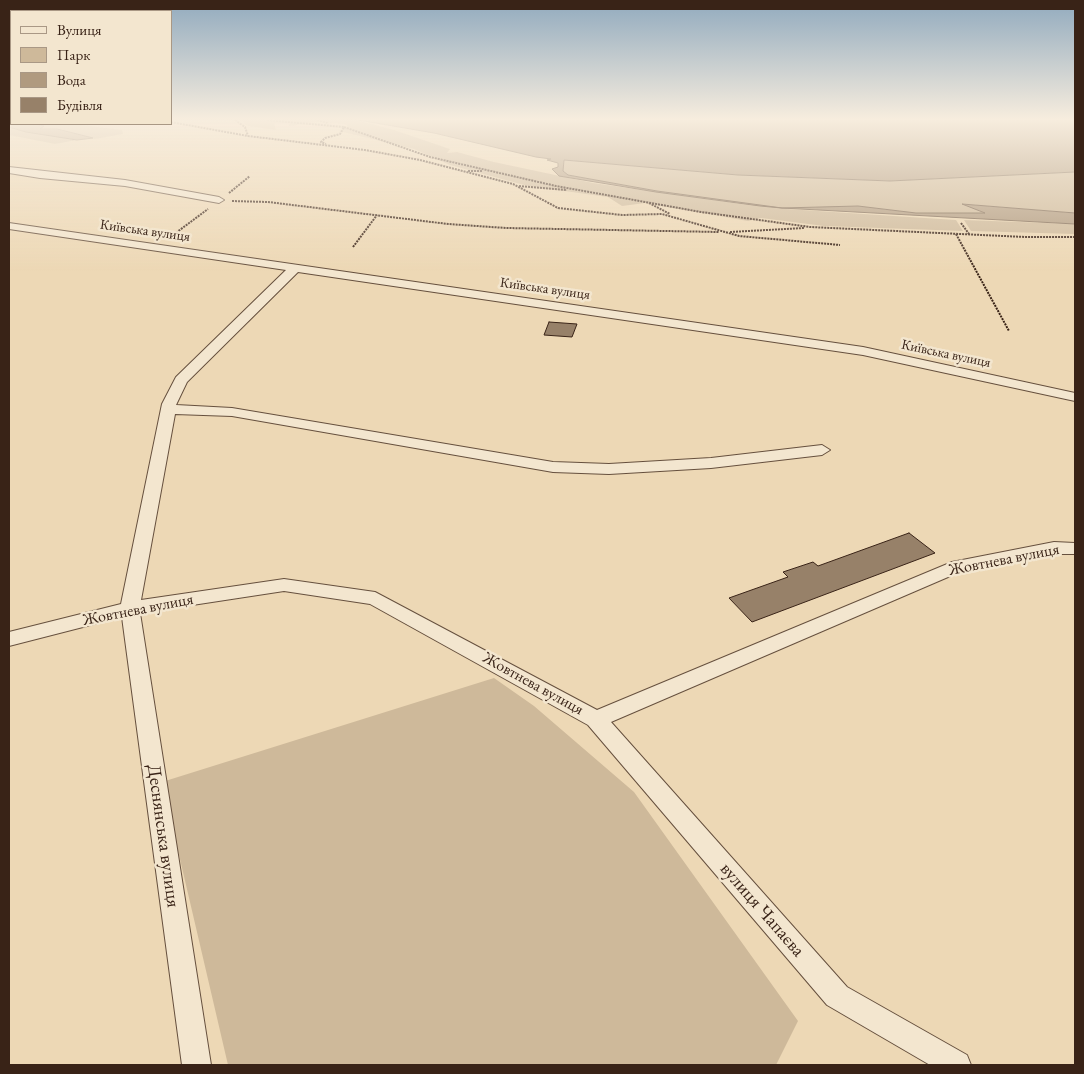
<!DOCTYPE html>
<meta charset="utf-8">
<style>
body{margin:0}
#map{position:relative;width:1084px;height:1074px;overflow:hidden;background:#edd8b5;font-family:"EB Garamond",serif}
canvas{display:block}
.frame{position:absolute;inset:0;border:10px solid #392317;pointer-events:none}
.legend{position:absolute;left:10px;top:10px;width:162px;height:115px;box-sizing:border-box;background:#f3e6cf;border:1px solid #a99885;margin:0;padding:6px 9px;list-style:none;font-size:15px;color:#392317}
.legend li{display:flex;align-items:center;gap:10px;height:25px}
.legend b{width:25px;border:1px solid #a99885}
</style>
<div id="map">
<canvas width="1084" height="1074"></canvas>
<div class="frame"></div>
<ul class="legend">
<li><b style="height:6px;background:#f3e6cf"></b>Вулиця</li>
<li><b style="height:14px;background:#ceb99a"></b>Парк</li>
<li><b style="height:14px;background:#b09a7f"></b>Вода</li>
<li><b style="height:14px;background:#978169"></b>Будівля</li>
</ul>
</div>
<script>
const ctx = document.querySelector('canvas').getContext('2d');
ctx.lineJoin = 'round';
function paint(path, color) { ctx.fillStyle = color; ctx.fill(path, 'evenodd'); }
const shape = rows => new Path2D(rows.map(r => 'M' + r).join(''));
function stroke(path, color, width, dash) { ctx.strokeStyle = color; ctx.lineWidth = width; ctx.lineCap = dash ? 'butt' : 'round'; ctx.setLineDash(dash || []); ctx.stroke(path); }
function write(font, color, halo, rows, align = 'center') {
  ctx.font = font + ' "EB Garamond",serif'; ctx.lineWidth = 5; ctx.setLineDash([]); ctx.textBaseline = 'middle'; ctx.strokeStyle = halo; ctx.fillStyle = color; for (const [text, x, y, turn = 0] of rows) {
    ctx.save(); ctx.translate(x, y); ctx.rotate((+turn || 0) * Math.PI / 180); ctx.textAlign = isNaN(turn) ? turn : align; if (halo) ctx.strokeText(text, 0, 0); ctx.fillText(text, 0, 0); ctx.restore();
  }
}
paint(shape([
 [240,120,356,120,391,129,450,149,447,153,457,152,494,162,593,183,770,208,657,191,568,175,563,171,564,160,738,175,890,181,1075,172,1075,213,965,204,986,214,916,213,858,206,787,209,956,220,963,231,824,226,761,218,748,221,645,203,622,206,608,197,528,186,450,165,414,149,339,131,348,126,345,124,318,122,289,126,290,123,274,123,276,130,248,126],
 [35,124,75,124,122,130,123,134,95,139,57,129,39,129,44,126],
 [9,127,26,132,77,140,55,144,9,135],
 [964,220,1075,224,1075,234,971,231],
 [494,678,534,706,634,792,798,1021,776,1065,228,1065,162,782]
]), '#ceb99a');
const water = shape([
 [11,120,11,124,35,124,44,126,40,129,57,129,93,138,77,140,26,132,9,127,9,121,11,120],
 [358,120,1075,120,1075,172,890,181,738,175,564,160,563,171,568,175,657,191,782,208,858,206,916,213,985,213,962,204,1075,213,1075,224,782,208,760,206,656,192,559,176,552,169,558,167,558,163,547,160,551,159,536,157,434,133,358,120]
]);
paint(water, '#b09a7f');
stroke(water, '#806a55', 1);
const building = shape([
 [549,322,577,324,572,337,544,335,549,322],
 [909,533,935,553,752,622,729,598,788,577,783,572,813,562,818,566,909,533]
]);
paint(building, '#978169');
stroke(building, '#392317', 1);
const minor = shape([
 [9,167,125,180,219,197,224,200,219,203,125,186,40,178,9,173,9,167],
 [9,223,863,347,1075,393,1075,401,863,355,298,272,187,382,176,405,232,408,553,462,609,464,711,458,822,445,830,450,822,455,711,468,609,474,553,472,232,416,175,414,141,600,284,579,375,592,597,710,952,562,1054,542,1075,543,1075,554,1054,554,962,571,611,722,847,987,967,1055,971,1065,930,1065,827,1005,588,725,370,604,284,591,140,613,211,1065,182,1065,122,617,9,646,9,632,121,604,162,404,176,377,286,270,9,229,9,223]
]);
stroke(minor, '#66503e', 2);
stroke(shape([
 [235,120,245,127,248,136],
 [267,120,344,127,340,134,325,138,321,142,326,144],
 [317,120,328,123],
 [171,122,248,136,365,150,420,160,513,184,558,208,622,215,662,214,739,236,840,245],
 [344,127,430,157,556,186,701,212,810,227,1025,237,1075,237],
 [468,171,482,171],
 [519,186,567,190],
 [229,193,250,176],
 [232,201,268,202,448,224,506,228,719,232],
 [649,203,670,214],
 [961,223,969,234],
 [730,232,804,228],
 [956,234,1009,331],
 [168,236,173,235,208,209],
 [353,247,377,215]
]), '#392317', 2, [2, 1]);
paint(minor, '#f3e6cf');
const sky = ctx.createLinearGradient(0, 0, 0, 271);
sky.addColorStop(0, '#91aabe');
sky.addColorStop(0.44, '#f7edde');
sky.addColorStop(1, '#f7edde00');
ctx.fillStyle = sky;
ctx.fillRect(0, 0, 1084, 271);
write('14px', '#392317', '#f3e6cf', [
 ["Київська вулиця",145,231,8],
 ["Київська вулиця",545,289,8],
 ["Київська вулиця",946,354,12]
]);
write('16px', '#392317', '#f3e6cf', [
 ["Жовтнева вулиця",1004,560,-11],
 ["Жовтнева вулиця",138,610,-11],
 ["Жовтнева вулиця",533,684,29]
]);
write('19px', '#392317', '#f3e6cf', [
 ["Деснянська вулиця",163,836,82],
 ["вулиця Чапаєва",762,910,49]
]);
</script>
